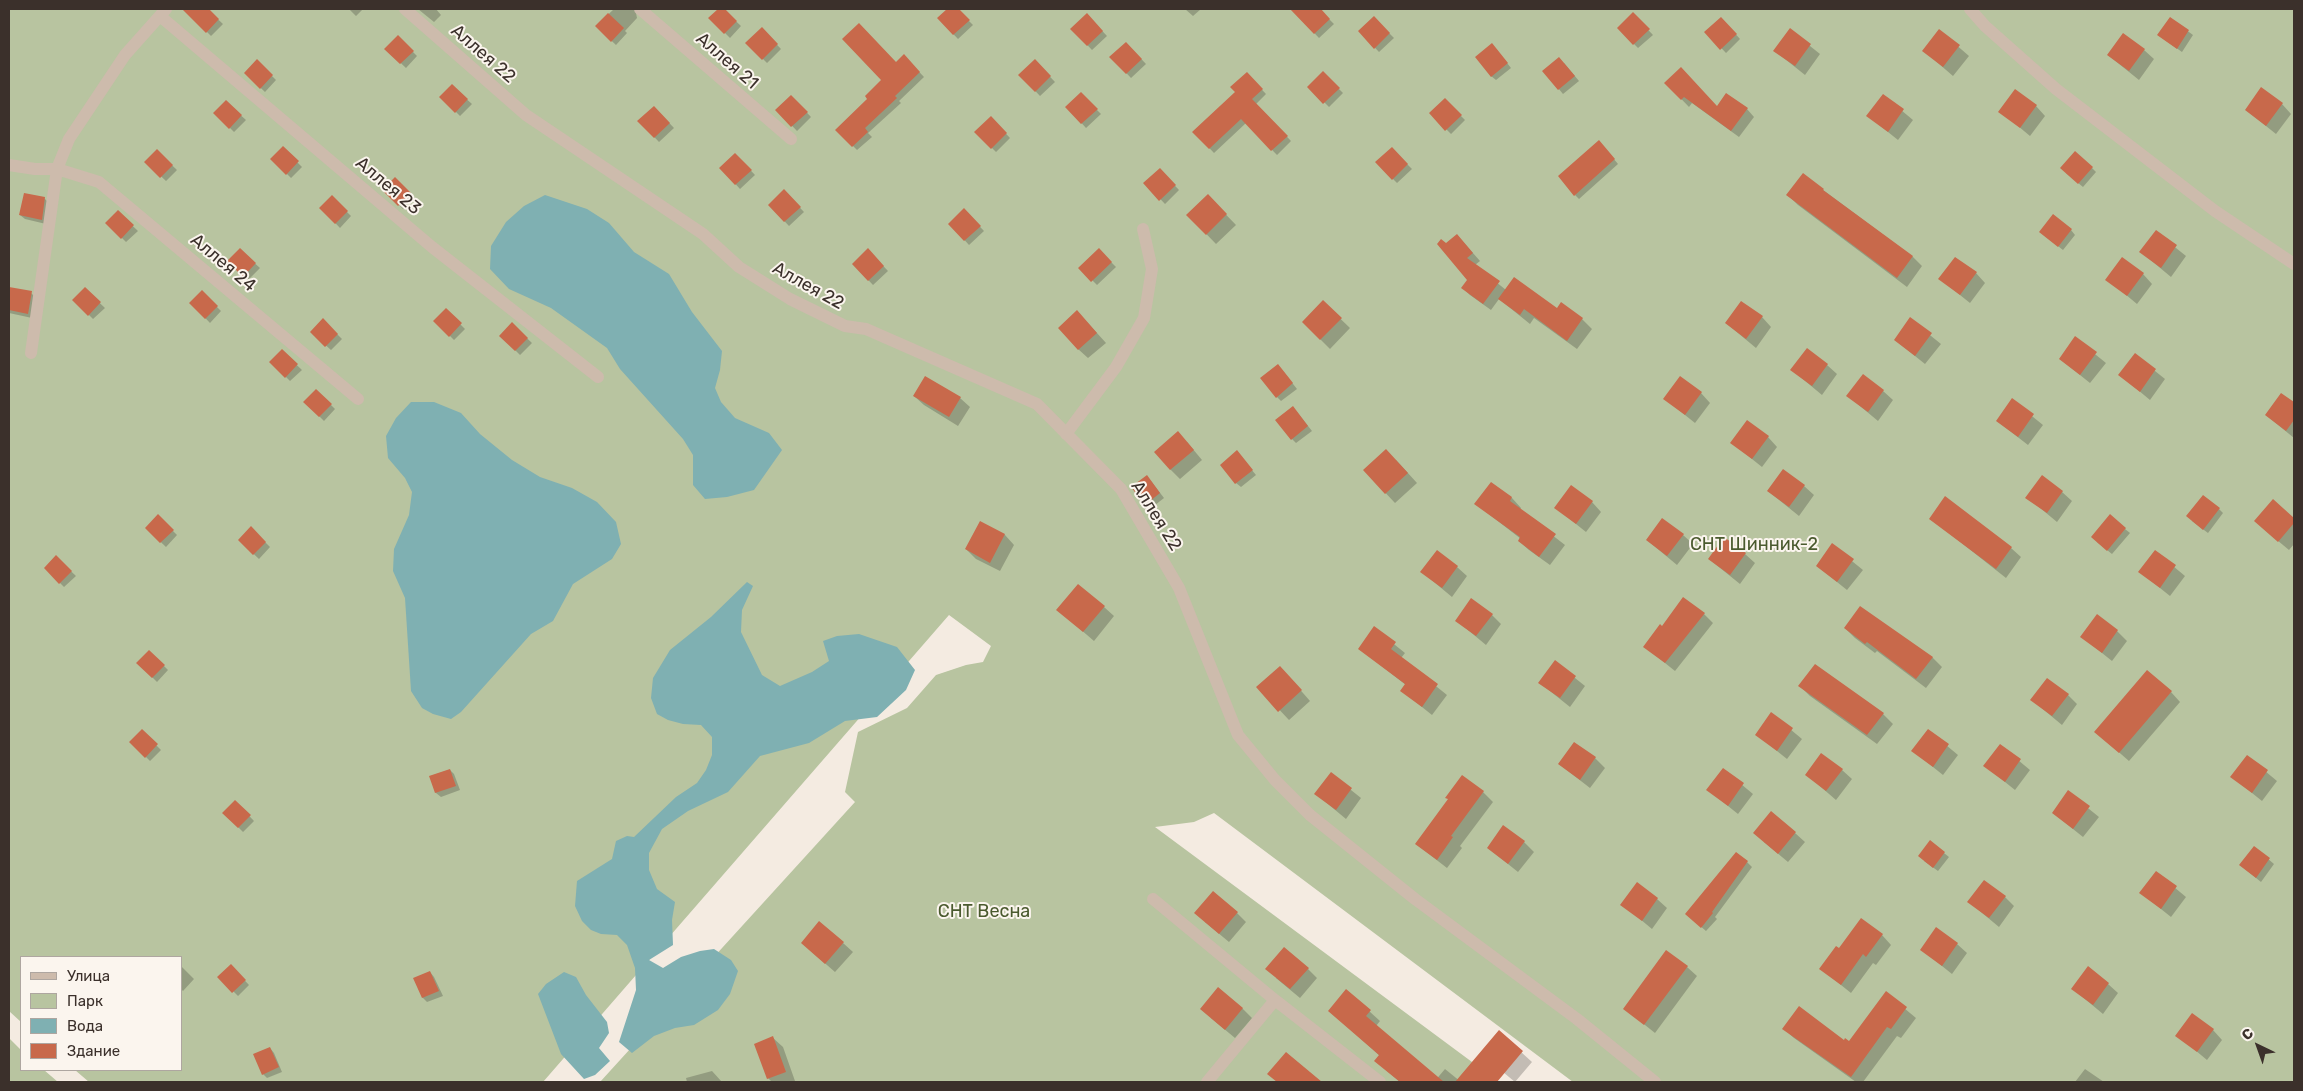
<!DOCTYPE html>
<meta charset="utf-8">
<style>
body{margin:0}
#map{position:relative;width:2303px;height:1091px;overflow:hidden;background:#f4ebe1;font-family:Rubik,sans-serif}
canvas{display:block}
.frame{position:absolute;inset:0;border:10px solid #3b302b;pointer-events:none}
.legend{position:absolute;left:20px;top:956px;width:162px;height:115px;box-sizing:border-box;background:#fbf5ee;border:1px solid #aea6a0;margin:0;padding:6px 9px;list-style:none;font-size:15px;color:#3b302b}
.legend li{display:flex;align-items:center;gap:10px;height:25px}
.legend b{width:25px;border:1px solid #aea6a0}
.north{position:absolute;left:2233px;top:1021px;width:50px;height:50px;-webkit-text-stroke:4px #fbf5ee;paint-order:stroke;rotate:318deg;font-size:14px;font-weight:700;line-height:20px;text-align:center;color:#3b302b}
.north::after{content:'';display:block;margin:auto;width:18px;height:22px;background:#3b302b;clip-path:polygon(50% 0,100% 100%,50% 72%,0 100%)}
</style>
<div id="map">
<canvas width="2303" height="1091"></canvas>
<div class="frame"></div>
<ul class="legend">
<li><b style="height:6px;background:#cdbbac"></b>Улица</li>
<li><b style="height:14px;background:#b8c4a0"></b>Парк</li>
<li><b style="height:14px;background:#7fb0b2"></b>Вода</li>
<li><b style="height:14px;background:#c8694b"></b>Здание</li>
</ul>
<div class="north">С</div>
</div>
<script>
const ctx = document.querySelector('canvas').getContext('2d');
ctx.lineJoin = 'round';
function paint(path, color) { ctx.fillStyle = color; ctx.fill(path, 'evenodd'); }
const shape = rows => new Path2D(rows.map(r => 'M' + r).join(''));
function stroke(path, color, width, dash) { ctx.strokeStyle = color; ctx.lineWidth = width; ctx.lineCap = dash ? 'butt' : 'round'; ctx.setLineDash(dash || []); ctx.stroke(path); }
function write(font, color, halo, rows, align = 'center') {
  ctx.font = font + ' Rubik,sans-serif'; ctx.lineWidth = 4; ctx.setLineDash([]); ctx.textBaseline = 'middle'; ctx.strokeStyle = halo; ctx.fillStyle = color; for (const [text, x, y, turn = 0] of rows) {
    ctx.save(); ctx.translate(x, y); ctx.rotate((+turn || 0) * Math.PI / 180); ctx.textAlign = isNaN(turn) ? turn : align; if (halo) ctx.strokeText(text, 0, 0); ctx.fillText(text, 0, 0); ctx.restore();
  }
}
paint(shape([
 [9,9,2294,9,2294,1079,2292,1082,1573,1082,1214,813,1194,822,1155,827,1499,1082,600,1082,855,802,845,792,858,732,907,708,936,675,966,665,983,662,991,646,949,615,543,1082,89,1082,75,1070,181,1070,181,957,21,957,21,1022,9,1011],
 [9,1038,21,1050,21,1070,44,1070,58,1082,9,1082]
]), '#b8c4a0');
paint(shape([
 [545,195,587,209,609,223,634,252,669,274,692,312,722,351,720,370,715,388,721,402,735,418,769,433,782,450,754,490,727,497,705,499,693,485,693,455,683,439,620,369,607,348,551,308,509,289,490,269,491,246,506,222,524,206],
 [411,402,434,402,461,413,480,434,512,460,540,477,572,488,597,502,616,522,621,544,612,559,573,584,553,621,531,634,461,712,451,719,433,714,422,708,411,691,405,598,393,571,394,549,409,515,412,492,405,478,388,458,386,436,396,418],
 [747,582,753,586,742,610,741,632,762,675,780,686,812,672,829,661,823,641,837,636,859,634,897,647,915,670,906,690,877,717,845,721,809,743,760,756,728,792,688,811,662,829,649,853,649,870,657,889,675,902,672,920,673,945,649,960,663,968,681,957,700,951,714,949,731,960,738,971,730,994,718,1010,694,1025,675,1028,654,1036,632,1053,619,1042,636,990,635,968,627,945,617,935,601,934,591,930,582,921,575,906,577,881,612,859,616,841,627,836,634,837,676,797,697,783,706,770,712,755,712,737,701,725,683,724,668,720,657,714,651,698,653,678,670,650,711,617],
 [564,972,576,977,586,995,607,1022,609,1033,599,1048,610,1061,595,1075,584,1079,561,1054,538,994,546,984]
]), '#7fb0b2');
paint(shape([
 [200,9,207,9,223,24,211,36,192,17],
 [349,9,363,9,356,16],
 [418,9,436,9,441,15,434,22],
 [614,9,638,9,636,13,637,18,625,31,627,33,616,45,596,26],
 [720,9,723,9,741,26,730,38,710,18],
 [948,9,957,9,973,25,958,39,938,18],
 [1185,9,1201,9,1193,16],
 [1308,9,1319,9,1334,24,1319,38,1299,17],
 [1633,14,1653,35,1638,48,1618,28],
 [1087,15,1107,36,1092,50,1072,29],
 [1374,18,1394,38,1379,52,1359,31],
 [1721,18,1740,39,1726,53,1706,32],
 [2170,18,2193,35,2182,52,2158,35],
 [762,29,781,49,767,63,747,43],
 [1790,30,1820,54,1805,75,1775,51],
 [1939,30,1969,56,1953,76,1924,51],
 [398,37,417,56,406,68,386,49],
 [1126,43,1146,64,1131,78,1111,57],
 [1496,49,1511,68,1496,80,1491,76],
 [2144,50,2154,59,2139,80,2108,55],
 [904,56,924,77,899,101,901,103,868,133,872,137,857,150,837,130,869,99],
 [257,61,276,80,265,92,245,73],
 [1035,61,1055,82,1040,96,1020,75],
 [1564,63,1579,81,1563,94,1544,71],
 [1323,73,1343,93,1329,107,1309,87],
 [1247,74,1266,94,1256,104,1291,141,1277,155,1246,123,1214,153,1194,132,1237,92],
 [1666,83,1717,107,1747,109,1754,117,1739,137,1692,103,1689,107],
 [452,86,472,104,460,116,441,97],
 [1081,94,1101,114,1086,128,1067,107],
 [1883,95,1913,120,1898,140,1868,116],
 [791,96,811,117,797,131,777,110],
 [1445,100,1465,120,1451,134,1430,113],
 [226,102,246,120,234,132,215,113],
 [2282,104,2291,114,2276,134,2246,110],
 [2036,106,2045,116,2030,136,2000,111],
 [654,107,674,128,659,142,639,121],
 [991,118,1010,138,996,152,976,132],
 [1603,146,1618,164,1579,199,1575,195],
 [283,148,302,167,291,178,272,159],
 [1392,149,1412,169,1397,183,1377,163],
 [157,151,177,170,166,181,146,162],
 [735,154,755,175,740,189,721,168],
 [2092,168,2096,172,2083,187,2066,173],
 [1160,170,1179,190,1165,204,1145,183],
 [1803,175,1913,257,1922,266,1907,287,1798,205,1788,195],
 [395,179,414,198,403,209,384,190],
 [784,191,804,212,789,226,769,205],
 [1208,196,1236,225,1216,244,1188,215],
 [332,197,351,216,340,228,321,208],
 [44,198,49,203,46,224,25,219,20,215],
 [964,210,984,231,969,245,950,224],
 [118,212,138,231,126,242,107,223],
 [2071,230,2075,235,2063,250,2045,236],
 [2156,232,2186,256,2171,277,2141,252],
 [1457,235,1480,261,1475,265,1506,290,1557,310,1562,304,1582,319,1592,329,1577,349,1534,318,1530,324,1499,299,1491,310,1470,295,1463,288,1468,280,1446,244],
 [240,250,260,268,248,280,229,261],
 [868,250,888,271,873,285,853,264],
 [1099,250,1116,267,1097,285,1080,268],
 [1976,273,1985,283,1970,303,1940,279],
 [2143,274,2152,284,2137,304,2107,279],
 [9,288,31,293,35,297,32,318,9,313],
 [85,289,105,308,93,319,74,300],
 [202,292,221,311,210,323,191,303],
 [1323,302,1350,328,1330,349,1303,322],
 [446,310,465,329,454,340,435,321],
 [1762,317,1771,327,1756,348,1726,323],
 [1910,319,1941,344,1925,364,1895,340],
 [323,320,342,339,331,350,311,332],
 [1087,322,1106,343,1088,358,1078,349],
 [512,324,532,343,520,355,501,336],
 [2075,338,2106,363,2090,383,2060,359],
 [282,351,302,370,290,381,271,362],
 [2135,355,2165,379,2150,400,2120,375],
 [1827,365,1837,374,1822,395,1792,370],
 [1282,370,1297,389,1281,401,1277,397],
 [316,390,335,409,324,421,305,402],
 [1883,391,1893,400,1878,421,1848,396],
 [1701,393,1710,403,1695,423,1665,399],
 [2281,394,2294,404,2294,438,2266,415],
 [914,396,960,398,970,407,958,426,924,405],
 [2012,400,2043,425,2028,445,1997,421],
 [1297,412,1312,431,1296,443,1292,439],
 [1768,437,1777,447,1762,467,1732,443],
 [1187,442,1202,460,1180,479,1170,469],
 [1241,457,1256,475,1241,487,1236,483],
 [1396,460,1417,483,1395,503,1364,470],
 [1151,481,1164,498,1150,509,1146,504],
 [1491,483,1512,498,1521,508,1520,510,1565,545,1550,565,1529,550,1519,541,1521,539,1476,504],
 [1804,486,1814,495,1799,516,1768,491],
 [2062,492,2072,501,2057,522,2027,497],
 [2273,501,2294,519,2294,544,2289,550,2265,530],
 [1592,502,1601,512,1586,532,1556,508],
 [2219,509,2223,513,2208,533,2192,521],
 [158,516,177,535,166,547,146,528],
 [1930,518,2011,548,2021,557,2006,578],
 [980,523,1005,535,1014,545,1000,571,976,559,966,549],
 [251,528,270,547,259,559,239,540],
 [2125,529,2130,533,2112,554,2097,542],
 [1683,535,1693,544,1677,565,1647,540],
 [1832,545,1863,570,1847,590,1817,566],
 [2155,551,2185,576,2170,596,2140,572],
 [1745,554,1755,563,1740,584,1709,559],
 [56,557,76,576,64,587,45,568],
 [1457,567,1467,576,1452,597,1422,572],
 [1104,607,1114,616,1094,641,1058,610],
 [1704,614,1713,623,1675,671,1645,647,1662,628],
 [1492,615,1501,624,1486,645,1456,620],
 [1374,628,1405,653,1401,658,1447,695,1432,715,1402,691,1406,685,1360,649],
 [1845,628,1932,657,1942,667,1926,688,1877,651,1875,653,1855,638],
 [2117,631,2127,641,2112,661,2082,637],
 [149,651,168,670,157,682,138,663],
 [1555,662,1585,686,1570,707,1540,683],
 [1289,677,1310,701,1289,720,1258,687],
 [1800,686,1883,714,1893,724,1877,744,1810,696],
 [2171,692,2180,702,2129,761,2106,741],
 [2068,695,2077,704,2062,725,2032,700],
 [1772,714,1802,739,1787,759,1757,735],
 [1928,730,1958,755,1943,775,1913,751],
 [142,731,161,750,150,761,131,742],
 [2000,745,2030,770,2015,790,1985,766],
 [2247,756,2277,781,2262,801,2232,777],
 [1595,758,1605,768,1590,788,1559,764],
 [1723,769,1753,794,1738,814,1708,790],
 [450,770,454,774,460,790,441,797,436,793,431,777],
 [1842,770,1852,779,1836,800,1807,775],
 [1331,774,1361,798,1346,819,1316,794],
 [1483,792,1493,802,1460,846,1462,848,1447,868,1416,844],
 [2068,792,2099,817,2083,837,2053,813],
 [235,801,254,821,243,832,224,813],
 [1795,833,1805,842,1788,862,1764,842],
 [1524,842,1534,852,1518,872,1488,848],
 [1930,842,1949,857,1938,871,1924,861],
 [2254,847,2274,864,2261,882,2245,869],
 [1747,862,1752,867,1715,917,1717,919,1706,931,1691,918],
 [2156,872,2186,897,2171,917,2141,893],
 [2005,897,2014,906,1999,927,1969,902],
 [1657,899,1667,908,1652,929,1622,904],
 [1237,913,1246,922,1229,942,1205,922],
 [1882,935,1891,945,1876,965,1873,963,1851,993,1821,969,1839,950],
 [843,943,853,952,835,972,812,952],
 [1957,944,1967,953,1952,974,1922,950],
 [181,966,194,979,183,991,181,989],
 [231,966,249,985,238,996,219,977],
 [1687,967,1697,976,1655,1033,1625,1009],
 [1308,969,1317,978,1300,998,1276,978],
 [430,972,434,977,443,996,427,1002,423,998,415,979],
 [2108,984,2118,993,2103,1014,2073,989],
 [1347,991,1380,1021,1376,1026,1427,1070,1416,1082,1400,1082,1386,1070,1380,1056,1330,1011],
 [1886,993,1916,1018,1901,1038,1897,1036,1863,1082,1856,1082,1794,1038,1784,1029,1849,1043],
 [1242,1008,1252,1018,1235,1038,1211,1018],
 [2213,1030,2222,1040,2207,1060,2177,1035],
 [1499,1032,1532,1062,1515,1082,1491,1062],
 [773,1038,783,1047,795,1081,772,1082,768,1078],
 [270,1048,274,1053,282,1072,267,1078,263,1074],
 [1445,1069,1461,1082,1434,1082],
 [2085,1069,2104,1082,2075,1082],
 [712,1071,722,1082,687,1082,686,1078]
]), '#0003');
paint(shape([
 [182,9,209,9,219,19,206,33],
 [718,9,725,9,737,21,724,34,708,18],
 [947,9,959,9,970,20,953,35,937,18],
 [1290,9,1321,9,1330,19,1314,34],
 [1633,12,1650,29,1633,45,1617,28],
 [608,13,624,28,611,42,595,26],
 [1087,13,1103,31,1087,46,1070,29],
 [1374,16,1390,33,1374,49,1358,31],
 [1721,17,1737,34,1720,50,1704,32],
 [2170,17,2189,30,2177,49,2157,35],
 [859,23,896,62,904,54,920,72,895,96,897,98,865,128,868,132,852,147,835,130,867,99,865,96,881,80,842,39],
 [762,27,778,44,762,60,745,43],
 [1790,28,1811,44,1795,66,1773,51],
 [1939,29,1960,45,1943,67,1922,51],
 [2123,33,2145,49,2129,71,2107,55],
 [398,35,414,51,400,64,384,49],
 [1126,42,1142,59,1126,74,1109,57],
 [1492,43,1508,63,1491,77,1475,57],
 [1559,57,1575,76,1558,90,1542,71],
 [257,59,273,75,260,89,244,73],
 [1035,59,1051,76,1035,92,1018,75],
 [1681,67,1717,106,1726,93,1748,108,1731,131,1684,97,1681,100,1664,83],
 [1323,71,1340,88,1323,104,1307,87],
 [1247,72,1263,89,1252,99,1288,136,1271,151,1241,119,1209,149,1192,132,1235,92,1230,87],
 [452,84,468,99,455,113,439,97],
 [2261,87,2283,103,2266,126,2245,110],
 [2015,89,2037,105,2020,128,1998,112],
 [1081,92,1098,109,1081,124,1065,107],
 [1883,94,1904,109,1888,132,1866,116],
 [791,95,808,112,791,127,775,110],
 [1445,98,1462,115,1445,131,1429,113],
 [226,100,242,115,229,129,213,113],
 [654,106,670,123,654,138,637,121],
 [991,116,1007,133,991,149,974,132],
 [1599,140,1615,159,1574,196,1558,176],
 [283,146,299,161,286,175,270,159],
 [1392,147,1408,164,1392,180,1375,162],
 [157,149,173,165,160,178,144,162],
 [2075,151,2093,167,2078,184,2060,168],
 [735,153,752,170,735,185,719,168],
 [1160,168,1176,185,1159,201,1143,183],
 [1803,173,1824,189,1823,190,1913,256,1897,278,1786,195],
 [395,177,411,193,398,206,382,190],
 [784,189,801,207,784,222,768,205],
 [24,193,45,197,42,220,19,215],
 [1208,194,1227,214,1206,235,1186,215],
 [332,195,348,211,335,224,319,208],
 [964,208,981,226,964,241,948,224],
 [118,210,134,225,121,239,105,223],
 [2053,214,2072,229,2058,247,2039,232],
 [2156,230,2177,245,2161,268,2139,252],
 [1457,234,1473,253,1467,258,1500,281,1483,304,1461,288,1467,280,1437,244,1441,239,1446,243],
 [240,248,256,263,243,277,227,261],
 [868,248,884,266,868,281,852,264],
 [1099,248,1112,262,1091,282,1078,268],
 [1955,257,1977,272,1960,295,1938,279],
 [2122,257,2144,273,2127,296,2105,280],
 [1514,277,1557,308,1561,302,1583,318,1567,341,1524,309,1520,315,1498,299],
 [9,287,32,291,28,314,9,310],
 [85,287,101,302,88,316,72,300],
 [202,290,218,306,205,319,189,303],
 [1323,300,1342,318,1320,340,1302,322],
 [1741,301,1763,316,1746,339,1725,323],
 [446,308,462,323,449,337,433,321],
 [1077,310,1097,333,1078,350,1058,328],
 [1910,317,1932,333,1915,356,1894,340],
 [323,318,338,334,325,347,310,332],
 [512,322,528,338,515,351,499,336],
 [2075,336,2097,352,2080,375,2059,359],
 [1807,348,1828,364,1812,386,1790,370],
 [282,349,298,364,285,378,269,362],
 [2135,353,2156,369,2140,392,2118,375],
 [1278,364,1293,383,1276,398,1260,378],
 [1863,374,1884,390,1868,412,1846,396],
 [925,376,961,397,949,417,913,396],
 [1680,376,1702,392,1685,415,1663,399],
 [316,389,332,404,319,417,303,402],
 [2281,393,2294,402,2294,420,2286,431,2265,415],
 [2012,398,2034,414,2018,437,1996,421],
 [1293,406,1308,426,1291,440,1275,420],
 [1747,420,1769,436,1752,459,1730,443],
 [1178,431,1194,450,1170,470,1154,452],
 [1386,449,1408,473,1385,494,1363,470],
 [1237,450,1253,470,1235,484,1220,465],
 [1783,469,1805,485,1789,507,1767,491],
 [1147,475,1160,493,1145,505,1131,487],
 [2042,475,2063,491,2047,513,2025,498],
 [1491,482,1512,497,1510,501,1556,534,1539,557,1518,541,1520,537,1474,504],
 [1571,485,1593,501,1576,524,1554,508],
 [2203,495,2220,508,2203,530,2186,516],
 [1945,496,2012,547,1996,569,1929,519],
 [2273,499,2294,518,2294,523,2278,542,2254,521],
 [158,514,174,530,160,543,145,528],
 [2110,514,2126,528,2107,551,2091,537],
 [1662,518,1684,534,1667,556,1646,540],
 [980,521,1005,534,990,563,965,549],
 [251,526,266,542,253,555,238,540],
 [1724,537,1746,553,1730,575,1708,559],
 [1832,543,1854,559,1837,582,1816,566],
 [1437,550,1458,566,1442,588,1420,572],
 [2155,550,2176,565,2160,588,2138,572],
 [56,555,72,571,59,584,44,568],
 [1078,584,1105,606,1083,632,1056,610],
 [1683,597,1705,613,1665,663,1643,647,1660,624,1662,626],
 [1471,598,1493,614,1476,636,1455,621],
 [1860,606,1933,657,1916,679,1867,642,1865,644,1844,628],
 [2097,614,2118,630,2102,653,2080,637],
 [1374,626,1396,642,1391,649,1438,684,1422,707,1400,691,1405,684,1358,649],
 [149,650,165,665,152,678,136,663],
 [1555,660,1576,676,1560,698,1538,683],
 [1815,664,1884,713,1867,735,1798,686],
 [1280,666,1302,690,1278,712,1256,687],
 [2147,670,2172,691,2119,753,2094,732],
 [2047,678,2069,694,2052,716,2030,700],
 [1771,712,1793,728,1777,751,1755,735],
 [142,729,158,744,145,758,129,742],
 [1928,729,1949,744,1933,767,1911,751],
 [1574,742,1596,757,1580,780,1558,764],
 [2000,744,2021,759,2005,782,1983,766],
 [1821,753,1843,769,1826,791,1805,775],
 [2247,755,2268,770,2252,793,2230,777],
 [1723,768,1744,783,1728,806,1706,790],
 [450,769,456,786,435,793,429,776],
 [1331,772,1352,788,1336,810,1314,794],
 [1462,775,1484,791,1451,836,1453,837,1437,860,1415,844,1448,799,1445,798],
 [2068,790,2090,806,2073,829,2052,813],
 [235,800,251,815,238,828,222,813],
 [1771,811,1796,832,1778,854,1753,833],
 [1503,825,1525,841,1508,864,1487,848],
 [1930,840,1945,852,1933,868,1918,856],
 [2254,846,2270,858,2256,878,2239,865],
 [1736,852,1748,861,1712,912,1713,913,1701,928,1685,914],
 [2156,871,2177,886,2161,909,2139,893],
 [1984,880,2006,896,1989,918,1967,902],
 [1637,882,1658,898,1642,921,1620,905],
 [1213,891,1238,912,1219,934,1194,913],
 [1861,918,1883,934,1866,957,1863,954,1841,985,1819,969,1836,946,1839,948],
 [819,921,844,942,825,964,801,943],
 [1936,927,1958,943,1942,966,1920,950],
 [1284,947,1309,968,1290,989,1265,969],
 [1666,950,1688,966,1644,1025,1623,1009],
 [231,964,246,980,232,993,217,977],
 [2088,966,2109,983,2093,1005,2071,989],
 [430,971,439,991,422,998,413,978],
 [1218,987,1243,1008,1225,1030,1200,1009],
 [1346,989,1371,1010,1366,1016,1444,1082,1400,1082,1374,1061,1379,1055,1328,1011],
 [1886,991,1907,1007,1891,1029,1887,1027,1851,1077,1782,1029,1799,1006,1844,1040,1845,1038,1849,1041],
 [2192,1013,2214,1029,2197,1052,2175,1036],
 [1499,1030,1523,1051,1497,1082,1455,1082],
 [773,1036,786,1072,767,1079,754,1044],
 [270,1047,279,1067,262,1075,253,1054],
 [1286,1052,1322,1082,1277,1082,1267,1074]
]), '#c8694b');
stroke(shape([
 [405,9,526,115,703,234,739,267,790,299,845,326,866,329,1037,404,1121,489,1179,588,1238,735,1275,780,1310,815,1415,899,1577,1019,1655,1082],
 [640,9,791,139],
 [1970,9,1985,26,2056,89,2215,211,2294,264],
 [160,16,432,247,598,377],
 [9,165,35,169,57,169,99,182,358,399],
 [31,353,57,169,69,139,125,55,166,9],
 [1066,434,1116,367,1144,318,1152,269,1143,229],
 [1153,899,1275,1000,1380,1082],
 [1207,1082,1275,1000]
]), '#cdbbac', 12);
write('18px', '#3b302b', '#fbf5ee', [
 ["Аллея 22",483,54,41],
 ["Аллея 21",727,61,41],
 ["Аллея 23",388,186,40],
 ["Аллея 24",223,263,40],
 ["Аллея 22",808,286,29],
 ["Аллея 22",1156,516,58]
]);
write('18px', '#4a5a2e', '#fbf5ee', [
 ["СНТ Шинник-2",1754,545],
 ["СНТ Весна",984,912]
]);
</script>
